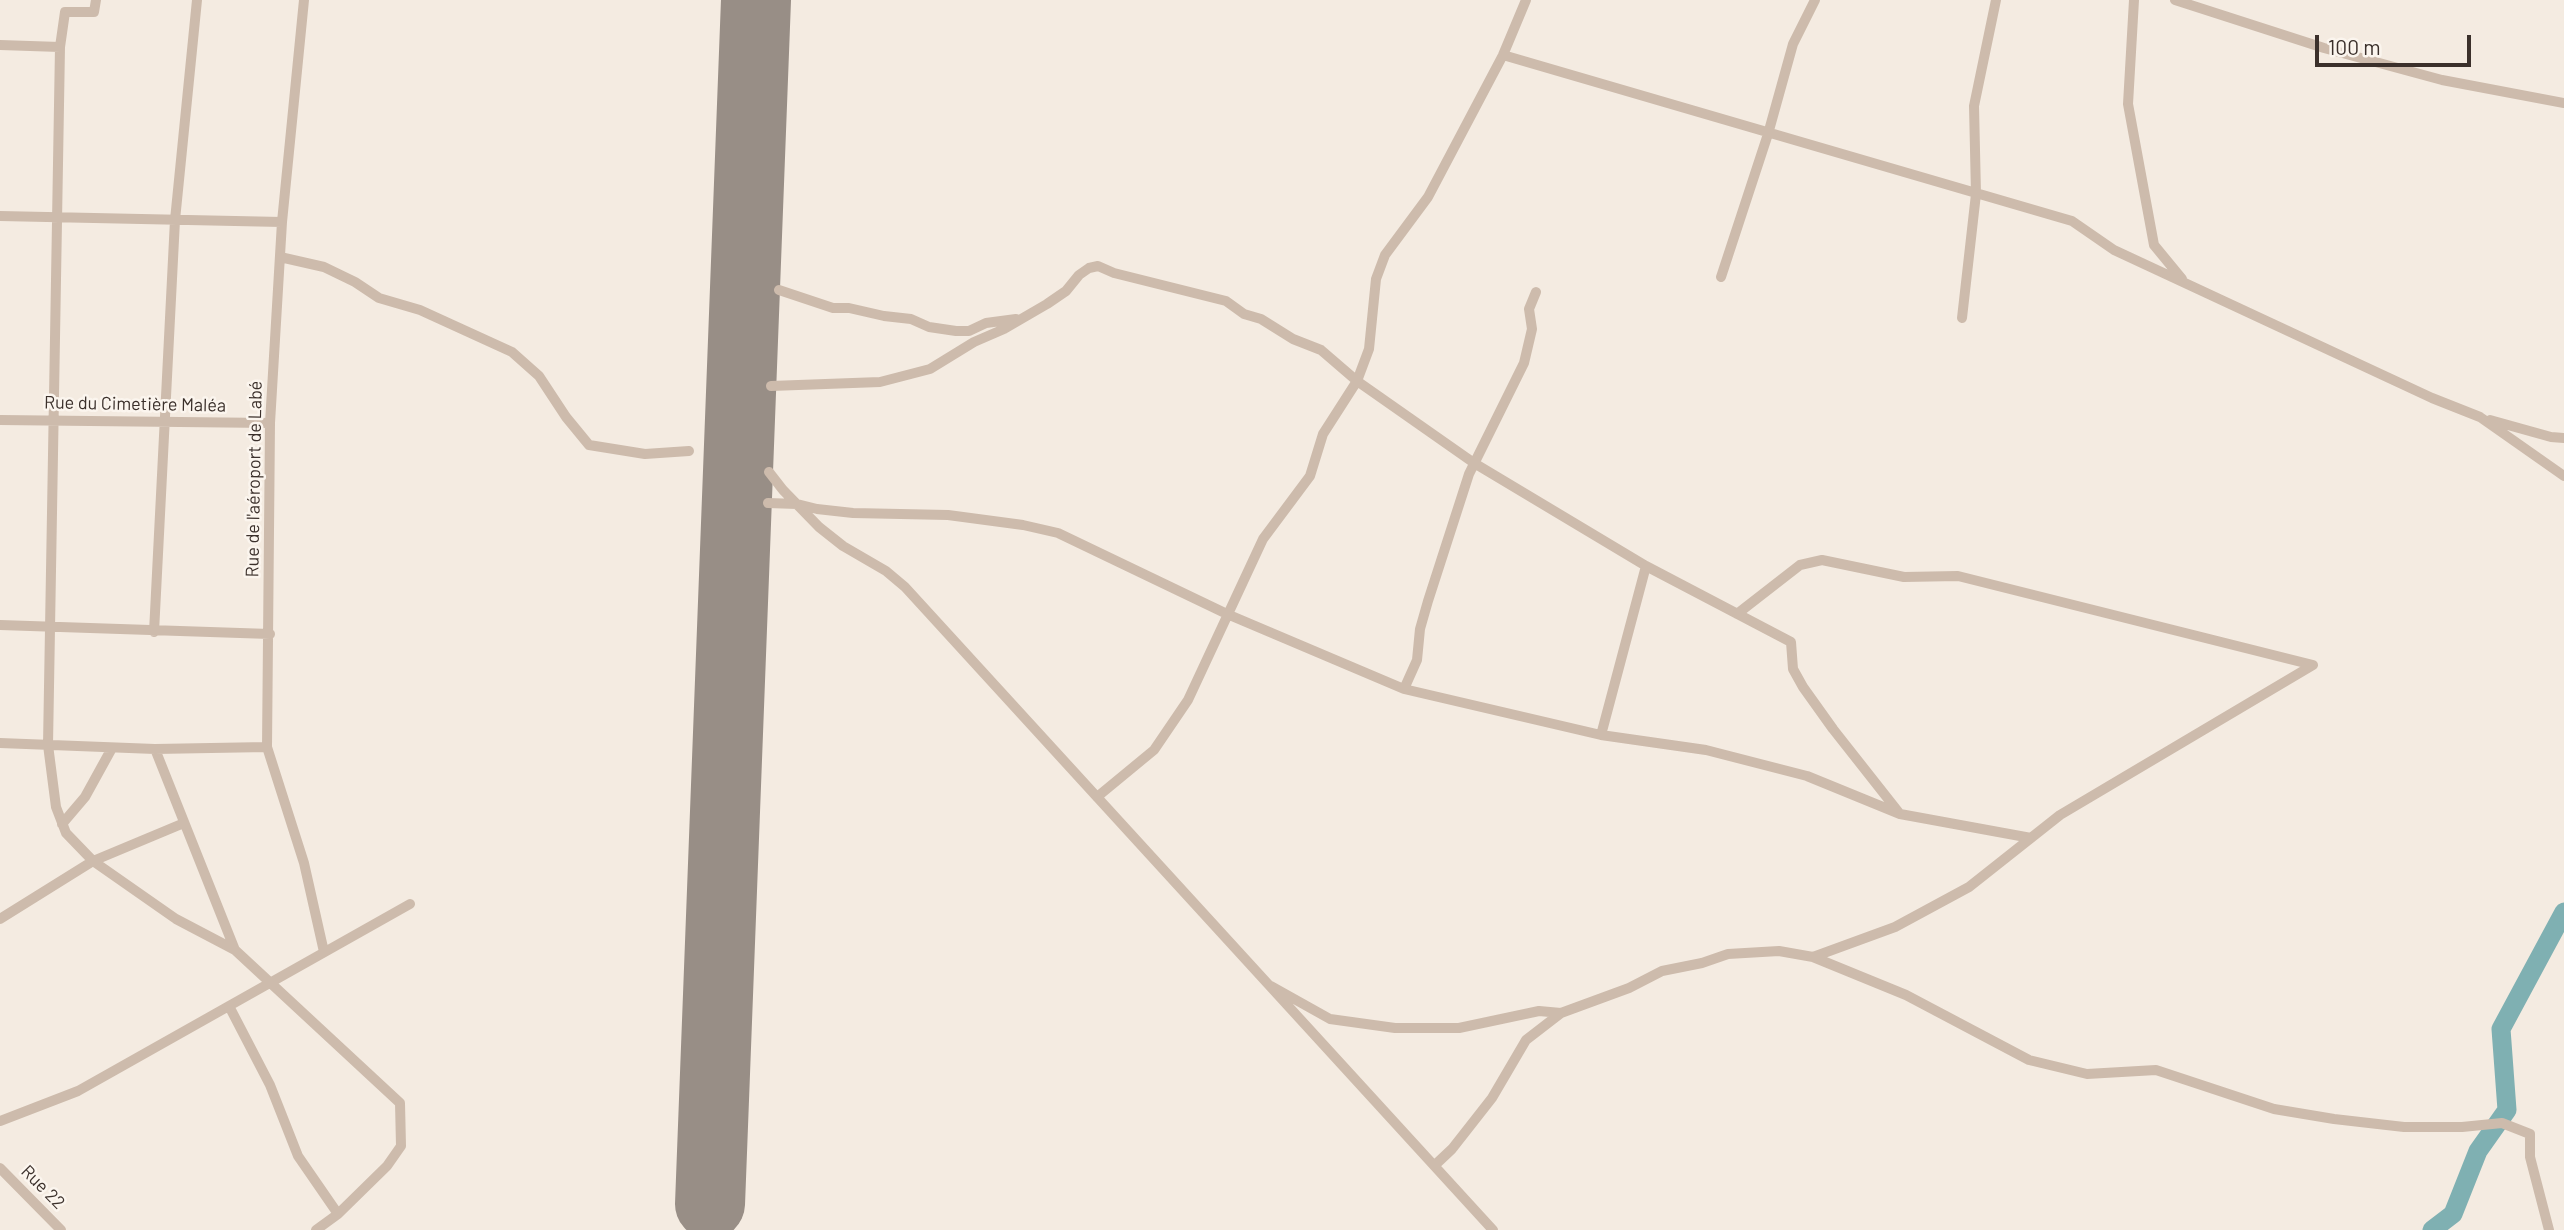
<!DOCTYPE html>
<meta charset="utf-8">
<style>
body{margin:0}
#map{position:relative;width:2564px;height:1230px;overflow:hidden;background:#f4ebe1;font-family:Barlow,sans-serif}
canvas{display:block}
.scale{position:absolute;left:2315px;top:35px;width:156px;height:32px;box-sizing:border-box;border:4px solid #3b302b;border-top:0;padding-left:9px;font-size:21px;line-height:24px;white-space:nowrap;color:#3b302b;-webkit-text-stroke:5px #fbf5ee;paint-order:stroke}
</style>
<div id="map">
<canvas width="2564" height="1230"></canvas>
<div class="scale">100 m</div>
</div>
<script>
const ctx = document.querySelector('canvas').getContext('2d');
ctx.lineJoin = 'round';
const shape = rows => new Path2D(rows.map(r => 'M' + r).join(''));
function stroke(path, color, width, dash) { ctx.strokeStyle = color; ctx.lineWidth = width; ctx.lineCap = dash ? 'butt' : 'round'; ctx.setLineDash(dash || []); ctx.stroke(path); }
function write(font, color, halo, rows, align = 'center') {
  ctx.font = font + ' Barlow,sans-serif'; ctx.lineWidth = 5; ctx.setLineDash([]); ctx.textBaseline = 'middle'; ctx.strokeStyle = halo; ctx.fillStyle = color; for (const [text, x, y, turn = 0] of rows) {
    ctx.save(); ctx.translate(x, y); ctx.rotate((+turn || 0) * Math.PI / 180); ctx.textAlign = isNaN(turn) ? turn : align; if (halo) ctx.strokeText(text, 0, 0); ctx.fillText(text, 0, 0); ctx.restore();
  }
}
stroke(shape([
 [2432,1230,2453,1214,2478,1151,2507,1110,2501,1029,2564,912]
]), '#7fb0b2', 19);
stroke(shape([
 [710,1204,756,0]
]), '#988e86', 70);
stroke(shape([
 [96,0,94,12,65,12,60,47,48,745,56,807,66,833,93,861,176,919,235,950],
 [304,0,282,222,270,423,267,747,304,863,324,952],
 [2134,0,2128,104,2154,245,2182,279],
 [2175,0,2324,48,2442,80,2564,103],
 [0,45,60,47],
 [1503,55,2072,221,2114,250,2432,398,2480,417,2564,476],
 [0,216,282,222],
 [280,257,324,267,355,282,379,298,420,310,512,352,539,376,566,417,589,445,645,454,689,451],
 [1721,277,1768,134,1793,44,1815,0],
 [779,290,833,308,849,308,884,316,911,319,929,327,956,331,969,331,986,323,1016,319],
 [1962,318,1976,194,1974,106,1996,0],
 [771,386,880,382,930,369,974,342,1004,329,1047,304,1066,291,1079,275,1089,268,1098,266,1114,273,1226,301,1244,314,1261,319,1293,339,1321,350,1357,381,1474,463,1646,566,1791,642,1793,669,1803,687,1833,729,1900,814],
 [0,420,270,423],
 [2490,420,2551,437,2564,438],
 [769,472,783,490,819,527,843,546,886,571,905,587,1493,1230],
 [768,503,797,504,817,509,853,513,948,515,1023,525,1058,533,1227,614,1404,689,1601,735,1706,750,1807,776,1900,814,2031,838],
 [1737,614,1800,565,1822,560,1904,577,1958,576,2313,665],
 [0,625,270,634],
 [154,632,175,220,197,0],
 [1404,689,1417,660,1420,629,1428,601,1469,474,1524,363,1532,329,1529,309,1536,292],
 [1601,735,1646,566],
 [0,743,155,749,267,747],
 [155,749,235,950,400,1103,401,1146,387,1166,338,1214,316,1230],
 [1097,797,1154,750,1188,700,1263,539,1310,476,1323,434,1357,381,1369,349,1376,279,1385,255,1428,197,1503,55,1526,0],
 [62,824,85,797,112,748],
 [0,919,93,861,184,823],
 [1813,957,1906,995,2029,1060,2087,1074,2156,1070,2274,1109,2334,1119,2404,1127,2462,1127,2502,1123,2530,1134,2530,1157,2549,1230],
 [1271,986,1330,1019,1395,1028,1459,1028,1539,1011,1561,1013,1629,988,1662,971,1702,963,1728,954,1779,951,1813,957,1895,927,1969,887,2060,815,2313,665],
 [229,1006,270,1085,298,1156,338,1214],
 [0,1121,78,1091,410,904],
 [1435,1165,1452,1149,1492,1098,1526,1040,1561,1013],
 [0,1168,61,1230]
]), '#cdbbac', 10);
write('18px', '#3b302b', '#fbf5ee', [
 ["Rue du Cimetière Maléa",135,404,1],
 ["Rue de l'aéroport de Labé",254,479,-89],
 ["Rue 22",43,1187,45]
]);
</script>
